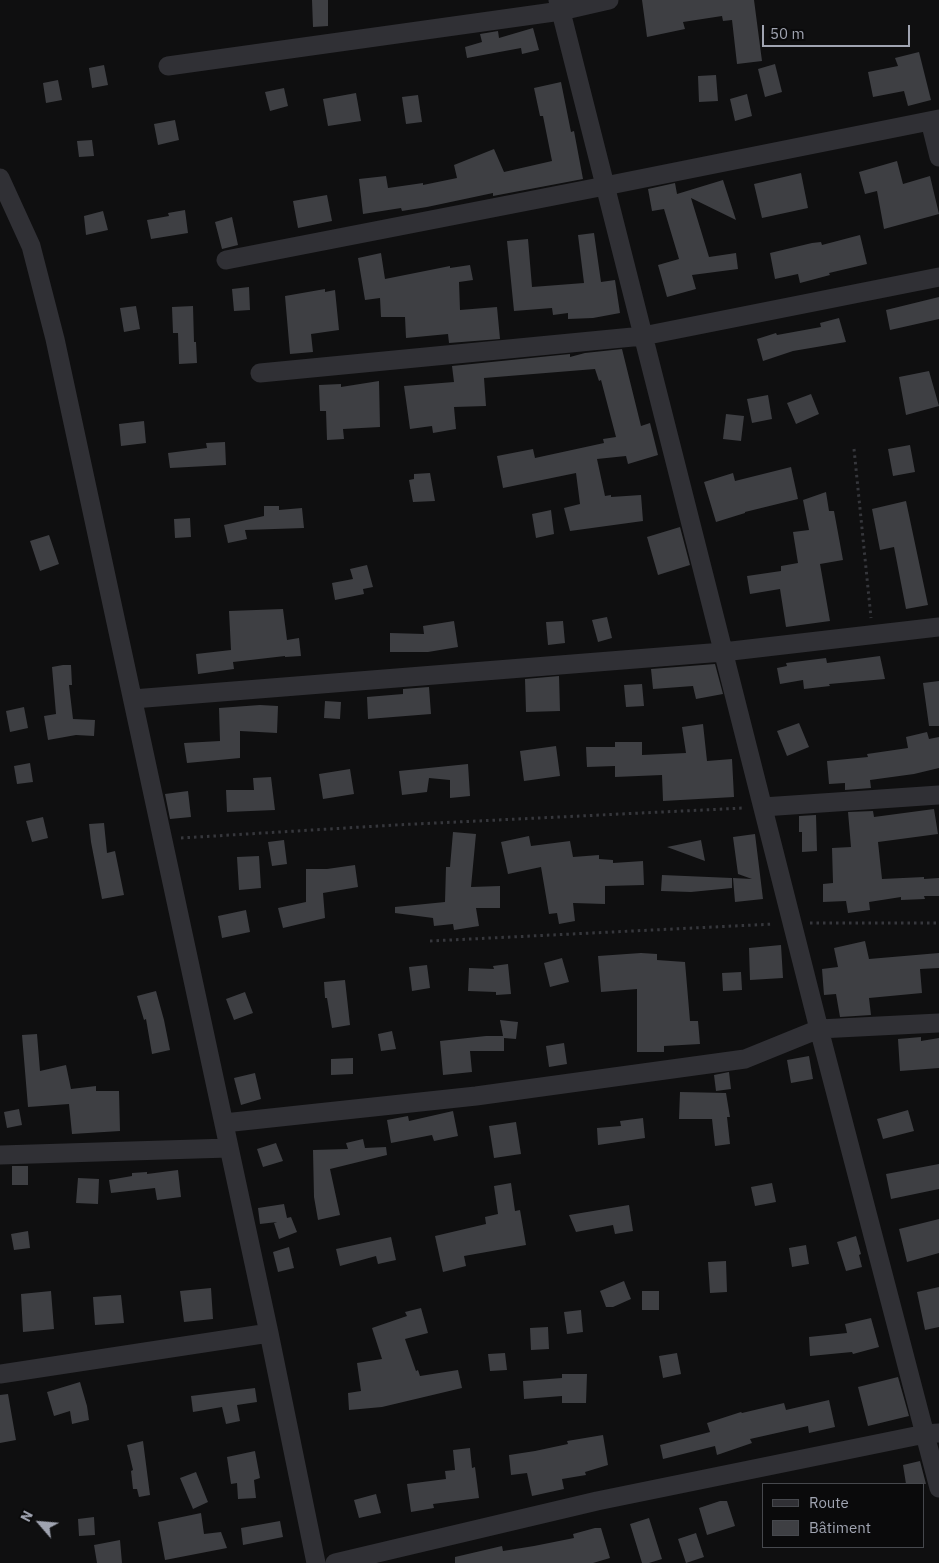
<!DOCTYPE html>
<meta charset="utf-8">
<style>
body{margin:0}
#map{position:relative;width:939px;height:1563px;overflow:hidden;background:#0f0f10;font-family:"IBM Plex Sans",sans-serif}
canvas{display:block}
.legend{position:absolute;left:762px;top:1483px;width:162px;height:65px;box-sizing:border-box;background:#0a0a0b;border:1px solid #46484d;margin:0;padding:6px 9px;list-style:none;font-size:15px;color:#a0a4b1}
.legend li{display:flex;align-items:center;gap:10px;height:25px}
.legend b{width:25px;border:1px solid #46484d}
.north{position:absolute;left:15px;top:1498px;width:50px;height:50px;-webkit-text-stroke:4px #0a0a0b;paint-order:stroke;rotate:297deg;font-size:14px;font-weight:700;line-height:20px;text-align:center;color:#a0a4b1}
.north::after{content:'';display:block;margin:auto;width:18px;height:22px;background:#a0a4b1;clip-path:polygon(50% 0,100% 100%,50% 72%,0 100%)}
.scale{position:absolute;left:762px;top:25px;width:148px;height:22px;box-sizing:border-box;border:2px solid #a0a4b1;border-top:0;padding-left:6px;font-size:15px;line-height:18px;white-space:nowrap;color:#a0a4b1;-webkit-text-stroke:4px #0a0a0b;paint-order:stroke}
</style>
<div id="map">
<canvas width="939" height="1563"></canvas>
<ul class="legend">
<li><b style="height:6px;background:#303035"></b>Route</li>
<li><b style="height:14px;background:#3e3f43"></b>Bâtiment</li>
</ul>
<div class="north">N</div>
<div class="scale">50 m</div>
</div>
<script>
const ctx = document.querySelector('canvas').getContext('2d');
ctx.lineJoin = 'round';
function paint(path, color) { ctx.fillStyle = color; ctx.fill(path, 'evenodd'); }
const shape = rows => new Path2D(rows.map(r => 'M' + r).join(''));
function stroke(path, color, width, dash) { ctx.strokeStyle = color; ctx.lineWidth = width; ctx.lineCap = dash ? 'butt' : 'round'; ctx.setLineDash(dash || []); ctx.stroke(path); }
paint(shape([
 [312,0,328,0,328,26,313,27],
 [642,0,754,0,762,61,737,64,732,20,723,21,722,16,683,22,685,29,647,37],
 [533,28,539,50,522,54,521,48,467,58,465,47,482,42,480,34,498,31,499,38],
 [919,52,931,100,908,106,904,91,873,97,868,72,898,66,895,58],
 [775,64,782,92,765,97,758,69],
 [104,65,108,85,92,88,89,68],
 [716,75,718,101,699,102,698,76],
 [58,80,62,100,46,103,43,83],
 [561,82,571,132,574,131,583,179,493,196,493,193,427,207,402,211,401,208,363,214,359,179,386,176,388,188,423,183,423,185,457,178,454,165,494,149,504,172,552,161,543,116,540,116,534,88],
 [284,88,288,106,270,111,265,92],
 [356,93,361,121,328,126,323,99],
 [747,94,752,116,735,121,730,99],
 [418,95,422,122,406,124,402,97],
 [175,120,179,140,158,145,154,124],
 [92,140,94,156,79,157,77,141],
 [897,161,903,184,930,176,939,214,884,229,877,191,865,194,859,172],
 [801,173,808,208,762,218,754,184],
 [723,180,736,220,691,198,709,257,736,253,738,269,692,275,696,289,667,297,658,265,679,259,664,209,652,211,648,189,675,183,677,194],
 [327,195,332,221,298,228,293,201],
 [185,210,188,233,151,239,147,220,169,216,168,213],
 [103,211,108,230,86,235,84,216],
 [232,217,238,245,222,249,215,222],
 [594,233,601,282,615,280,620,313,593,318,568,319,568,313,553,315,552,308,514,311,507,241,528,239,532,287,584,283,578,235],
 [860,235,867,264,829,273,830,275,800,283,798,274,775,279,770,253,812,243,821,242,822,245],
 [381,253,385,279,450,266,450,268,470,265,473,280,459,282,460,310,497,307,500,339,449,343,448,334,406,338,405,317,381,317,380,298,365,300,358,258],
 [249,287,250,310,234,311,232,289],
 [325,289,325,292,335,290,339,330,311,334,313,352,290,354,285,296],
 [939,297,939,319,890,330,886,310],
 [136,306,140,329,124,332,120,308],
 [193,306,194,342,196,342,197,363,179,364,178,333,173,333,172,307],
 [839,318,846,342,793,351,763,361,757,339,776,333,777,335,821,327,820,323],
 [622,349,641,426,650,423,658,455,628,464,626,456,597,459,605,496,611,495,611,497,641,495,643,521,570,531,564,508,580,504,576,473,503,488,497,456,533,449,535,458,604,443,603,439,616,437,601,380,599,381,595,369,484,378,486,406,454,407,456,429,433,433,432,426,410,429,404,386,454,382,452,366,570,354,570,357,585,353],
 [929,371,939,406,906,415,899,377],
 [379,381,380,427,343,429,344,439,327,440,326,411,320,411,319,385,341,384,341,387],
 [811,394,819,414,796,424,787,403],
 [768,395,772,419,752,423,747,399],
 [726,414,744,416,741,441,723,439],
 [144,421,146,443,121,446,119,424],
 [225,442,226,465,170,468,168,453,207,448,206,443],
 [910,445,915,472,893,476,888,449],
 [791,467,798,499,745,512,745,513,716,522,704,482,733,473,735,481],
 [430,473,435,501,413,502,409,480,414,479,414,474],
 [826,492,829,511,834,511,843,560,820,564,830,621,786,627,780,589,750,594,747,576,781,571,781,566,798,563,793,532,809,530,803,500],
 [906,501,928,605,906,609,894,547,880,550,872,509],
 [264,506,279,506,279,510,302,508,304,528,245,530,247,539,228,543,224,525,264,516],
 [551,510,554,534,536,538,532,514],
 [190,518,191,537,175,538,174,519],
 [680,527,690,565,658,575,647,537],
 [49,535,59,564,40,571,30,541],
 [367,565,373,587,363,589,364,594,335,600,332,583,353,579,350,569],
 [283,609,287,640,299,638,301,656,285,657,285,656,233,662,234,669,198,674,196,654,231,650,229,611],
 [607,617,612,638,598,642,592,620],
 [454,621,458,647,428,652,390,652,390,633,424,634,423,626],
 [563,621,565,643,548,645,546,622],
 [880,656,885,679,829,684,830,686,804,689,803,680,780,684,777,668,787,666,786,663,826,658,827,663],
 [715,664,723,694,696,699,693,686,653,689,651,669],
 [63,665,71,665,72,685,69,685,73,719,95,720,94,736,76,735,48,740,44,716,56,714,52,667],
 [559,676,560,711,526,712,525,679],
 [939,681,939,726,929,726,923,683],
 [642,684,644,706,626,707,624,685],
 [429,687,431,714,368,719,367,697,403,694,403,689],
 [325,701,341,702,340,719,324,718],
 [260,705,278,706,277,733,240,731,240,758,187,763,184,743,220,741,219,708],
 [24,707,28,728,10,732,6,711],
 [799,723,809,747,787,756,777,731],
 [703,724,707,761,732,759,734,797,663,801,662,775,615,777,615,766,587,767,586,747,615,747,615,742,642,742,642,755,686,753,682,727],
 [927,732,929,739,939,737,939,768,914,774,870,780,871,788,845,790,845,783,829,784,827,761,868,757,867,754,908,748,906,737],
 [556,746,560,776,524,781,520,751],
 [30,763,33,782,17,784,14,766],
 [468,764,470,796,450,798,450,780,429,778,427,792,402,795,399,771],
 [350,769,354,794,323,799,319,774],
 [271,777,275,810,227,812,226,790,254,790,253,778],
 [188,791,191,817,170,819,165,794],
 [934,809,938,834,878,842,882,879,924,877,924,879,939,878,939,896,924,896,925,899,901,900,901,897,869,902,870,910,848,913,846,901,823,902,823,884,833,883,832,848,851,847,848,812,873,811,874,817],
 [816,815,817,851,802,852,802,832,799,832,799,816],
 [43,817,48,838,32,842,26,821],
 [104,823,107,853,115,851,124,895,102,899,91,842,89,824],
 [453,832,476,834,471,887,500,886,500,908,476,908,479,926,454,930,453,924,434,926,433,918,395,913,395,907,445,902,446,867,450,867],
 [755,834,763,899,735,902,733,878,752,879,738,874,733,837],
 [529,836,531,846,570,841,573,857,599,855,599,859,613,860,613,863,643,861,644,885,605,886,605,904,573,903,575,921,559,924,557,913,549,914,541,867,508,874,501,842],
 [284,840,287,864,272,866,268,842],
 [701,840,705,861,667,847],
 [259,856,261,888,239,890,237,857],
 [355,865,358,887,323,893,325,918,283,928,278,908,306,902,306,869,327,869],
 [662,875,732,878,732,888,691,892,661,891],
 [246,910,250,932,222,938,218,916],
 [865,941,869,959,939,953,939,968,920,969,922,993,869,998,871,1015,840,1017,836,994,824,995,822,969,838,967,834,948],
 [781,945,783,978,750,980,749,948],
 [641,953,657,954,657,960,685,962,690,1021,698,1021,700,1044,664,1046,664,1052,637,1052,637,989,601,992,598,956],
 [562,958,569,982,550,987,544,963],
 [508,964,511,994,496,995,496,992,468,991,469,968,494,969,493,966],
 [427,965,430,988,412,991,409,967],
 [741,972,742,990,723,991,722,973],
 [345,980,350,1025,332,1028,327,998,325,998,324,982],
 [156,991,164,1020,170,1050,152,1054,146,1019,144,1020,137,996],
 [245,992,253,1013,234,1020,226,999],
 [500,1020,518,1022,516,1039,504,1038,504,1051,470,1051,472,1072,443,1075,440,1041,486,1036,503,1036],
 [392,1031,396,1049,381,1051,378,1034],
 [37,1034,40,1071,66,1065,71,1089,96,1086,96,1091,119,1091,120,1131,72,1134,69,1104,28,1107,22,1035],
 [921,1037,921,1041,939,1038,939,1068,900,1071,898,1039],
 [564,1043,567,1064,549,1067,546,1046],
 [809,1056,813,1079,791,1083,787,1060],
 [353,1058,353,1074,331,1075,331,1059],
 [729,1072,731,1089,716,1091,714,1075],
 [255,1073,261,1099,241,1105,234,1078],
 [680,1092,726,1093,730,1117,727,1117,730,1144,715,1146,712,1119,679,1119],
 [19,1109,22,1125,7,1128,4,1112],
 [908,1110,914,1131,883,1139,877,1119],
 [453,1111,458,1136,434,1141,432,1135,391,1143,387,1120,408,1116,409,1121],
 [643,1118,645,1138,598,1145,597,1128,621,1126,620,1121],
 [516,1122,521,1154,494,1158,489,1126],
 [363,1139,365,1148,386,1147,387,1155,330,1169,340,1215,318,1220,314,1197,313,1150,348,1149,346,1143],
 [276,1143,283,1161,263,1167,257,1149],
 [939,1164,939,1189,891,1199,886,1174],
 [12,1166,28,1166,28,1185,12,1185],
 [178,1170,181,1197,157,1200,155,1188,111,1193,109,1180,132,1176,132,1173,147,1172,147,1174],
 [78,1178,99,1179,98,1204,76,1203],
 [511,1183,515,1211,520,1210,526,1245,464,1256,466,1266,443,1272,435,1236,486,1224,485,1217,498,1214,494,1186],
 [772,1183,776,1202,755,1206,751,1187],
 [284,1204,287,1218,291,1217,297,1232,279,1239,274,1223,277,1222,260,1224,258,1208],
 [629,1205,633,1231,615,1234,613,1225,576,1232,569,1215],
 [939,1219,939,1253,907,1262,899,1229],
 [28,1231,30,1248,14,1250,11,1234],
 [856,1236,861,1254,859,1255,862,1267,846,1271,837,1242],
 [391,1237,396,1260,378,1264,376,1256,340,1266,336,1249],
 [806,1245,809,1264,792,1267,789,1248],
 [289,1247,294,1268,278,1272,273,1252],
 [726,1261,727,1292,710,1293,708,1262],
 [624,1281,631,1299,613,1307,606,1307,600,1291],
 [939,1287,939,1327,925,1330,917,1292],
 [211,1288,213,1319,184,1322,180,1291],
 [51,1291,54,1329,23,1332,21,1294],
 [642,1291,659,1291,659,1310,642,1310],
 [121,1295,124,1323,95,1325,93,1297],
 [421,1308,428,1333,405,1339,416,1371,418,1370,420,1376,458,1370,462,1388,382,1407,349,1410,348,1393,361,1391,357,1363,382,1359,372,1328,407,1316,405,1312],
 [581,1310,583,1332,567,1334,564,1312],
 [871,1318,879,1347,853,1354,852,1352,810,1356,809,1337,847,1333,845,1324],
 [548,1327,549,1349,531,1350,530,1328],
 [505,1353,507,1370,490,1371,488,1354],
 [677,1353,681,1374,663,1378,659,1356],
 [562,1374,587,1374,586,1403,562,1403,562,1396,524,1399,523,1381,562,1378],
 [898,1377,909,1416,868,1426,858,1387],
 [80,1382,87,1406,89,1420,72,1424,70,1411,54,1416,47,1392],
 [255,1388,257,1402,237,1405,240,1421,226,1424,222,1407,193,1412,191,1396],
 [8,1394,16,1440,0,1443,0,1395],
 [829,1400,835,1427,809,1433,808,1426,750,1439,752,1443,717,1455,715,1446,663,1459,660,1445,710,1432,707,1423,741,1412,742,1413,784,1403,786,1410],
 [603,1435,608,1465,585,1472,586,1475,562,1479,564,1489,532,1496,527,1473,511,1475,509,1455,535,1451,568,1444,567,1441],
 [143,1441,150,1495,139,1497,137,1489,133,1489,131,1471,133,1470,127,1445],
 [470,1448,472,1468,475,1467,479,1498,433,1504,434,1508,411,1512,407,1484,446,1479,445,1471,455,1470,453,1450],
 [255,1451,260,1478,254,1480,256,1498,238,1499,237,1483,231,1484,227,1457],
 [920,1461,926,1484,906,1484,903,1465],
 [196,1472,208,1502,193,1509,180,1478],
 [376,1494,381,1513,359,1518,354,1500],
 [720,1501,727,1501,735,1526,707,1535,699,1508],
 [201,1513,204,1534,221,1532,227,1548,165,1560,158,1522],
 [94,1517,95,1535,79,1536,78,1519],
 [649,1518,662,1559,649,1563,642,1563,630,1524],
 [280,1521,283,1537,243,1545,241,1528],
 [595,1528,601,1528,610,1558,593,1563,455,1563,455,1557,502,1546,503,1551,534,1546,574,1538,573,1534],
 [696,1533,704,1557,686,1563,678,1539],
 [120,1540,122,1563,97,1563,94,1545]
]), '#3e3f43');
stroke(shape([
 [854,449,871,618],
 [181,838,395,825,744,808],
 [810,923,939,923],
 [430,941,774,924]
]), '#36373c', 3, [2.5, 4]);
stroke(shape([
 [558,0,819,1029,939,1488],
 [168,66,561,11,609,0],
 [930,121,939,157],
 [0,178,31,246,55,339,269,1333,316,1563],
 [226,260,605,186,939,119],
 [260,373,643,336,939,277],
 [133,699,723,652,939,627],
 [763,807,939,795],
 [224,1123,476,1096,745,1059,819,1029,939,1023],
 [0,1155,229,1148],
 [0,1374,269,1333],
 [335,1563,597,1501,925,1434,939,1433]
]), '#303035', 19);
</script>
